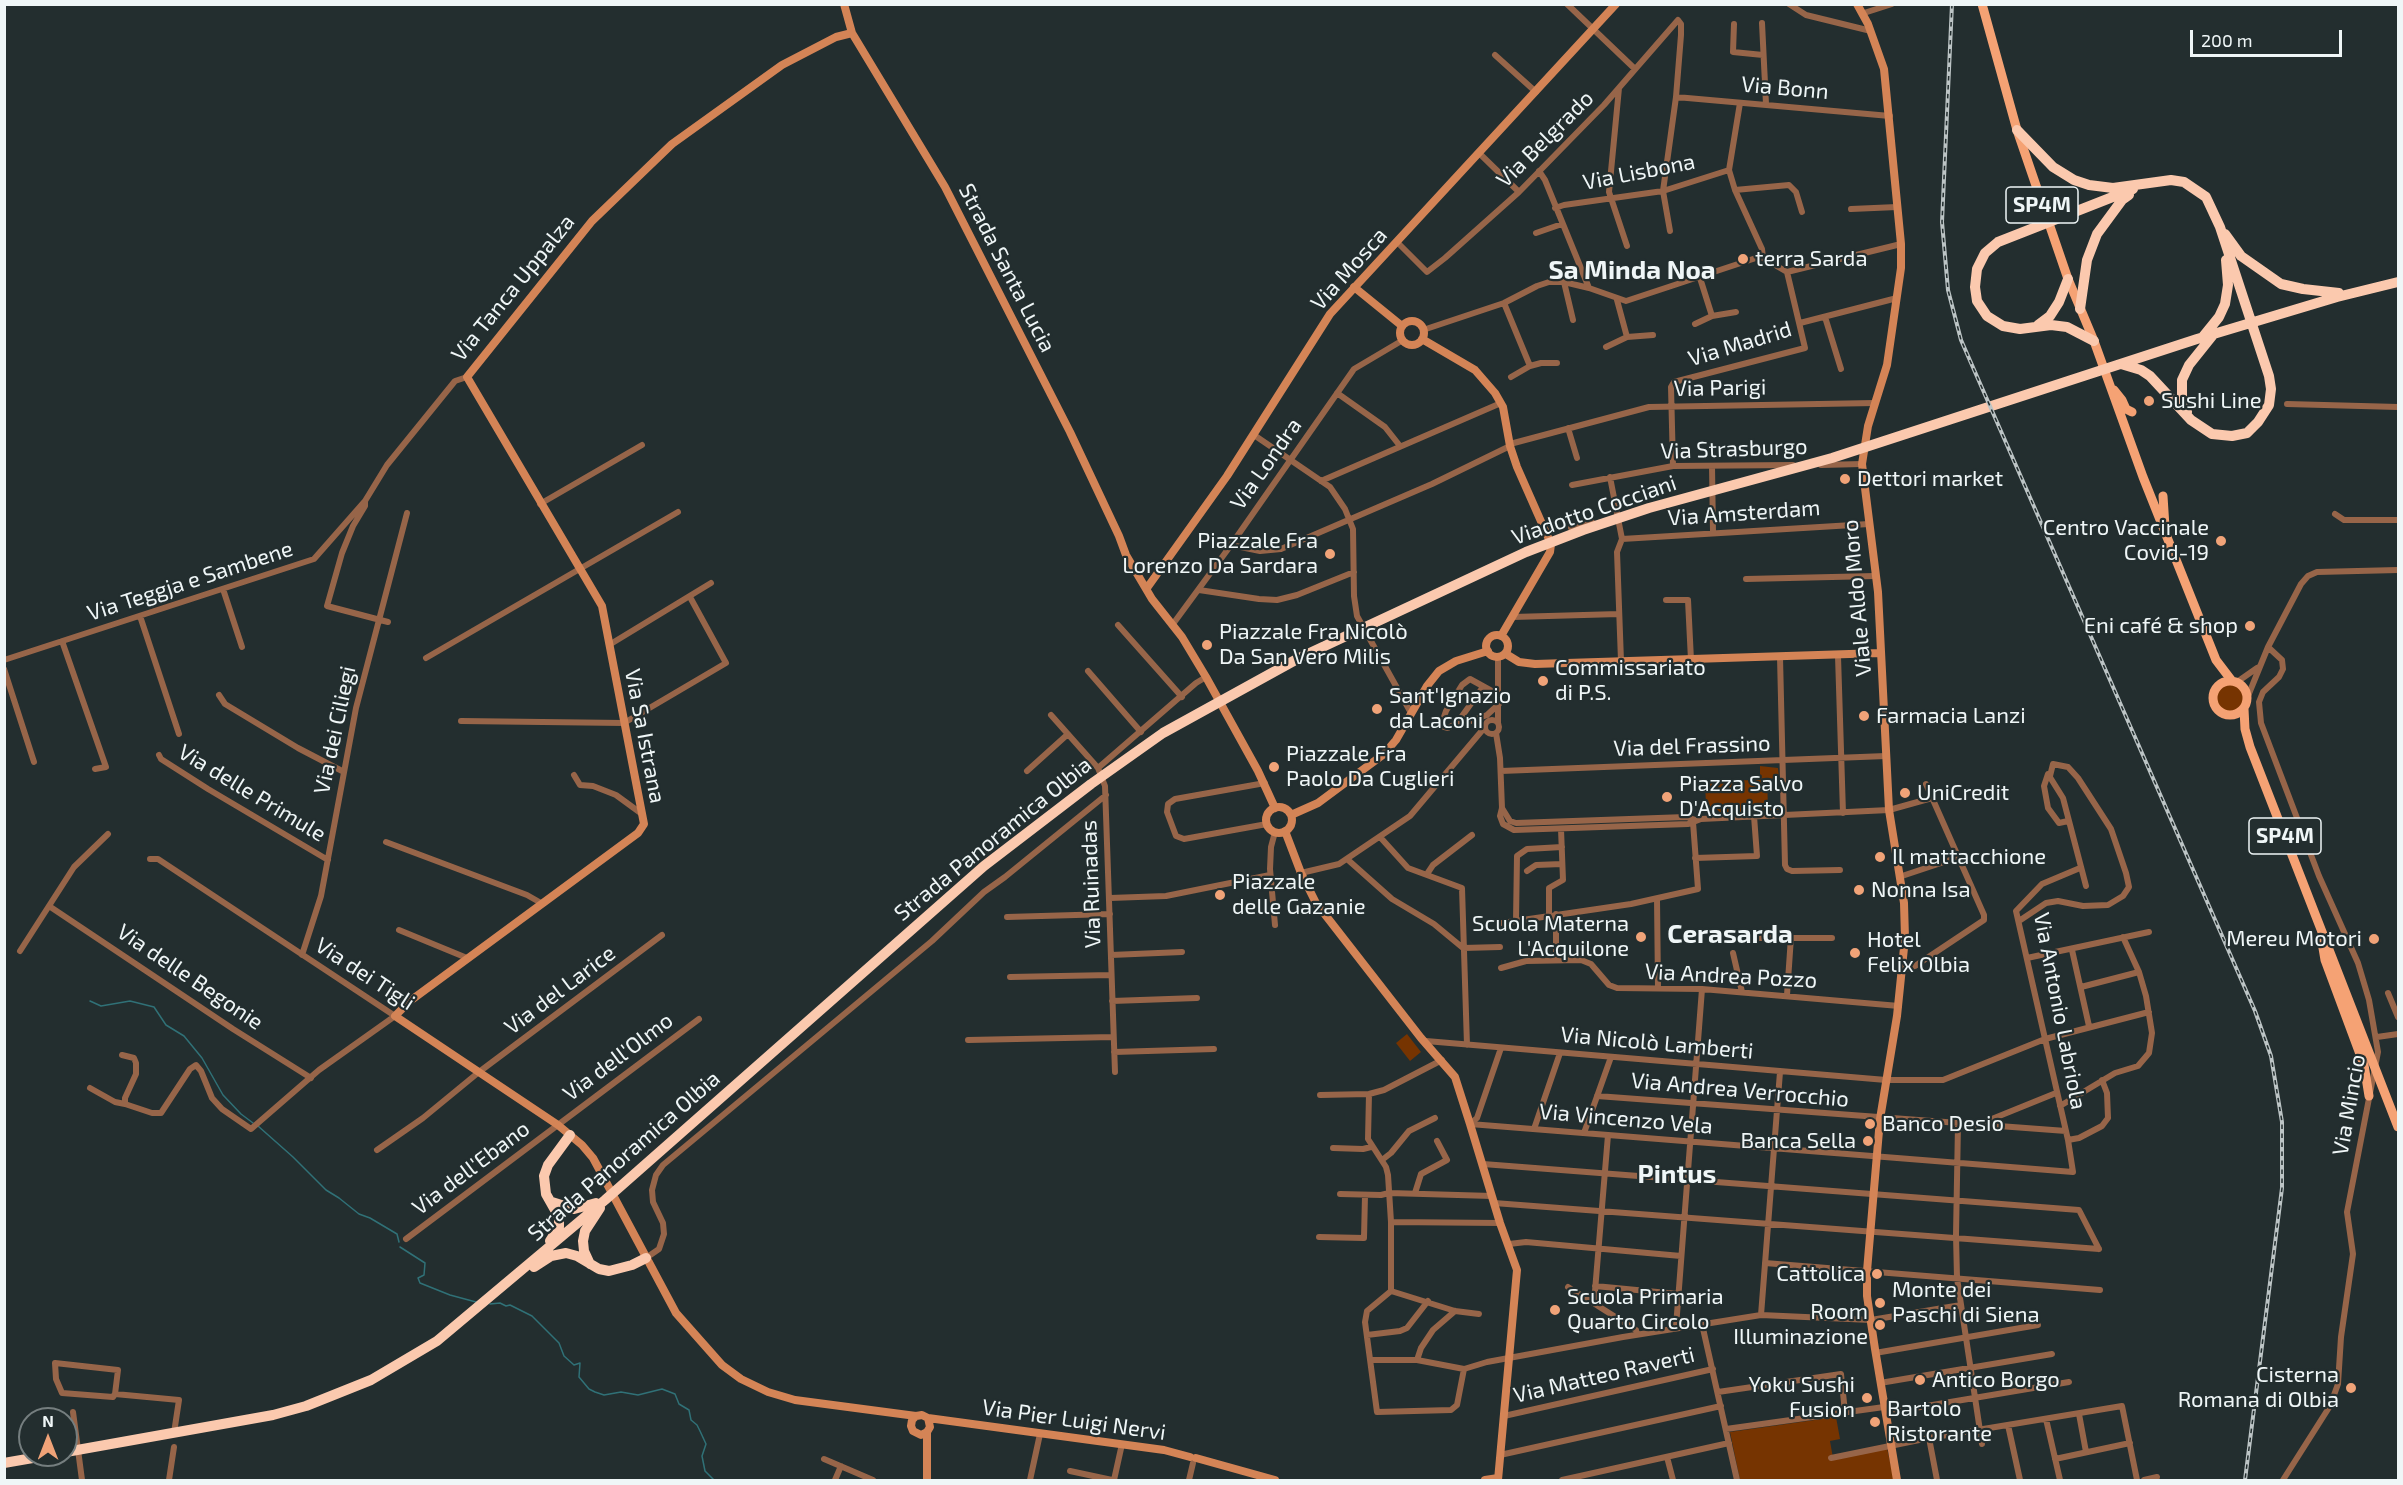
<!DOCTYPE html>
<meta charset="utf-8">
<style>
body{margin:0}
#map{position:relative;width:2403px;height:1485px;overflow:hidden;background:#232e2f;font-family:"Exo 2",sans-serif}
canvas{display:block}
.frame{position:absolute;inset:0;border:6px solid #eff6f7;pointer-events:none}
.north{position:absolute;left:18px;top:1407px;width:60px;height:60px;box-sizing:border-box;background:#232e2f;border:2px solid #757e7f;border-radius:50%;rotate:0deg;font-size:16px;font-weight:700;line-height:24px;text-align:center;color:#eff6f7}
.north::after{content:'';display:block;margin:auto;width:21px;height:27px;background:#f0a378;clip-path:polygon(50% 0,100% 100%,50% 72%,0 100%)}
.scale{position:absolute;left:2190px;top:30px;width:152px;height:27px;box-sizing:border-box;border:3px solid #eff6f7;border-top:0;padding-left:8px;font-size:18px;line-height:21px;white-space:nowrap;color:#eff6f7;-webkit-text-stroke:4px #232e2f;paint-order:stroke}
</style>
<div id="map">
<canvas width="2403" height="1485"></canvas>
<div class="frame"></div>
<div class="north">N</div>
<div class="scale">200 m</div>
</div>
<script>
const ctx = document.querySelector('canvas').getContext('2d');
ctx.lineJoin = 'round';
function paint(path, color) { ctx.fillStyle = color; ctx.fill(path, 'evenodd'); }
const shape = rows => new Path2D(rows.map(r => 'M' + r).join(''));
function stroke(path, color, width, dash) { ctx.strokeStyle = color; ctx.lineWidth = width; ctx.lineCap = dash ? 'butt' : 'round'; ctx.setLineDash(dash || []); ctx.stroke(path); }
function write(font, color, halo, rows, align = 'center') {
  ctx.font = font + ' "Exo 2",sans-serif'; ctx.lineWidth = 4.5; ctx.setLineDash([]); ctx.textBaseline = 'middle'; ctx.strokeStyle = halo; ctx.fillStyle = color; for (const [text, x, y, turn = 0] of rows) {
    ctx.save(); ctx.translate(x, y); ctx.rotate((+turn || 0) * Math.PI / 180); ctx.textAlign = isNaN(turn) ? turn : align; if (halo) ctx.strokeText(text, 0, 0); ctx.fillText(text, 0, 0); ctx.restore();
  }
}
paint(shape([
 '2215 698a15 15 0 1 1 30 0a15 15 0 1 1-30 0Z',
 [1760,766,1778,768,1779,778,1767,779,1768,807,1779,807,1778,810,1721,813,1714,807,1706,806,1705,781,1760,780],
 [1407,1034,1421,1052,1410,1061,1396,1043],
 [1836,1417,1840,1439,1830,1441,1833,1458,1887,1448,1894,1480,1740,1480,1730,1432]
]), '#763401');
stroke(shape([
 [90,1001,101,1006,130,1001,154,1007,166,1025,184,1036,202,1058,223,1095,241,1114,253,1123],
 [258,1126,293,1157,326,1190,339,1198,359,1214,370,1218,397,1234,399,1242],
 [400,1247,425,1263,424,1275,418,1278,420,1283,450,1295,476,1302],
 [490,1304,500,1303,506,1306,510,1305,532,1316,559,1343,564,1356,574,1365,580,1363,579,1377,589,1389,595,1392,604,1395,621,1392,638,1395,662,1389,675,1394,679,1404,689,1410,691,1420,697,1425,700,1431,706,1444,702,1456,705,1471,714,1480]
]), '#307177', 1.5);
stroke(shape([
 [1567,4,1635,69],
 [1789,4,1806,15,1871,31],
 [1864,13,1892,4],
 [1762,23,1766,104],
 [1734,24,1733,52,1763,55],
 [1495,55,1536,92],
 [1619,88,1609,192,1627,246],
 [1676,97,1890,116],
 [1740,103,1729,170,1735,190,1762,249,1763,258],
 [1479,153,1519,192],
 [1539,171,1545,180,1589,288],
 [1735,190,1789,185,1796,192,1802,212],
 [1555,208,1564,205,1663,191,1729,170],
 [1851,209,1897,207],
 [1536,233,1562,224],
 [1397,242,1427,272,1445,258,1519,192,1604,105,1678,20,1681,24,1681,35,1676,97,1663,191,1670,231],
 [1700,278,1712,316],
 [1564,282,1573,320],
 [1617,300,1627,337],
 [1504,303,1530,366,1511,377],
 [1825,317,1841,369],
 [1800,323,1897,298],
 [1695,324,1712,316,1736,312],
 [1423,330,1504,303,1537,286,1549,282,1564,282,1589,288,1626,301,1756,258,1763,258,1787,272,1901,244],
 [1606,347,1627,337,1653,335],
 [1530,366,1541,363,1557,363],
 [1337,393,1385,427,1400,446],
 [2287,404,2398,407],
 [1568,428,1577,458],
 [1254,435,1330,487,1345,509,1353,529,1354,596,1357,616,1411,713],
 [1510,444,1649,407,1875,403],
 [1821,465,1862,464],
 [1673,466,1671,387,1674,382,1805,348,1787,272],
 [1712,466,1713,532],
 [1610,477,1622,539],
 [1321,481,1501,403],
 [1572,485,1673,466,1793,465],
 [540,504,642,445],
 [2335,514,2344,520,2398,520],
 [1571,528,1592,522],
 [1622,539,1869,524],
 [1231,545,1260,551,1281,549,1432,484,1510,446],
 [1746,579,1875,576],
 [223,589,242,647],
 [1199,590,1259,599,1277,600,1297,595,1354,572],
 [1666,600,1688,600,1691,660],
 [140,616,179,734],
 [1513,617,1619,614],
 [388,622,327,606,342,553,353,526,365,506,365,501,387,465,455,381,467,377],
 [1173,624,1231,545,1354,369,1403,340],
 [1118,625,1182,697],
 [62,641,106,767,95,769],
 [609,645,711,583],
 [2268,647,2282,660,2283,669,2279,677,2263,692,2259,702,2261,723,2319,876,2358,963,2369,1000,2378,1052,2347,1212,2353,1254,2341,1337,2338,1384,2330,1406,2283,1480],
 [1838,656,1843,813],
 [1780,657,1785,865,1787,869,1792,871,1840,870],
 [426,658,678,512],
 [4,660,314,559,365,501],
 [1621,661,1617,552,1622,539],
 [4,669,34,762],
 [1088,671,1141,732],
 [2237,682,2257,668],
 [1483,687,1457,723,1448,728,1441,726,1446,711,1462,685,1470,679,1499,695],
 [219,695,225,704,298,748,344,772],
 [2248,696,2268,647,2301,584,2308,576,2317,572,2398,570],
 [1051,715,1098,768,1105,786,1115,1072],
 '1485 727a7 7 0 1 1 14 0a7 7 0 1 1-14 0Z',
 [461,721,624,723,726,663,690,597],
 [1498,723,1498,657],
 [1460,725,1487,715,1499,704],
 [1496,733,1500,758,1502,808,1500,816,1503,824,1514,830,1688,824,1701,819,1889,810,1932,798],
 [159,755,161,759,208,789,328,860],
 [1098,768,1196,683,1206,677],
 [1027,771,1068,734],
 [1501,771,1886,756],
 [574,775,580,785,593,786,616,795,642,814],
 [1265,783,1175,799,1168,804,1167,812,1176,836,1184,839,1267,824],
 [1502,808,1510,821,1516,823,1686,817,1696,820],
 [2068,821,2059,823,2048,808,2044,786,2048,774,2063,798,2086,886],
 [1380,837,1408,868,1462,888,1467,1045],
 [386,842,527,895,541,903],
 [1695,858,1757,856,1754,816],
 [1347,859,1392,899,1434,924,1463,948,1500,947],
 [1527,871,1536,865,1562,864],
 [1301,873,1339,864,1410,816,1485,727],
 [1427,874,1433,865,1472,835],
 [1899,877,1959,857],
 [1110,898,1166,896,1270,875],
 [1657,899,1658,988],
 [49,906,233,1029,311,1078],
 [1556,914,1556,959],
 [1549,915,1549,888,1563,880,1561,829],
 [1007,917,1110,914],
 [1516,921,1517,856,1527,849,1562,847],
 [2019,921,2046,903,2058,901,2083,906,2108,905,2123,896,2129,887,2126,873,2111,829,2078,778,2068,767,2053,764,2050,776],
 [1502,923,1631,904,1698,889,1693,822],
 [1275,925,1270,869,1271,847,1275,832],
 [399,930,467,958],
 [1755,938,1832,938],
 [2072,950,2089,1026],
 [20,951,74,867,108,834],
 [1733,953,1742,992],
 [302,955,321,896,356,708,407,513],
 [1111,955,1182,952],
 [2027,958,2149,932],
 [1501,968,1526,961,1581,960,1591,964,1609,985,1617,988,1702,989,1899,1006],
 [1903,970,1915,966,1984,920,1984,915,1926,784],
 [1010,977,1111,975],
 [2081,987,2139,972],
 [2388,993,2398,1017],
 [1787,995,1791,937],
 [1112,1001,1197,998],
 [2377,1037,2398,1034],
 [968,1040,1113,1037],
 [1425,1042,1426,1041,1886,1080,1943,1080,2045,1039,2149,1012],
 [1114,1052,1214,1049],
 [122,1055,134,1058,136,1063,136,1074,125,1098,125,1104,152,1113,161,1113,190,1069,196,1065,201,1071,212,1098,222,1109,251,1129,319,1070,395,1016,158,859,150,859],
 [90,1088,115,1102,125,1104],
 [1369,1094,1368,1139,1386,1167,1388,1175,1391,1222,1391,1291,1367,1311,1365,1322,1377,1412,1451,1410,1457,1405,1464,1369],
 [1320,1095,1369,1094,1384,1090,1442,1060],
 [1597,1096,2066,1131],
 [2060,1106,2115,1073,2138,1066,2149,1053,2152,1033,2146,996,2139,972,2123,937],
 [1470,1124,2073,1172,2068,1140,2016,911,2042,884,2080,868],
 [1470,1124,1477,1118,1501,1048],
 [1958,1124,1956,1235,1957,1278,1982,1444],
 [1977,1125,2056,1093],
 [1534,1129,1560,1053],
 [1584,1133,1611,1057],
 [2068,1140,2079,1138,2102,1126,2108,1118,2107,1093,2102,1080],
 [1333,1148,1363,1149,1371,1147],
 [377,1150,423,1118,479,1072,662,935],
 [1382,1160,1391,1153,1409,1131,1435,1118],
 [1483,1164,2079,1210,2099,1249],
 [1415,1193,1421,1174,1447,1160,1437,1141],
 [1340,1194,1381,1195,1389,1193,1492,1196],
 [1494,1203,2099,1249],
 [1391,1222,1500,1223],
 [1319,1237,1364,1238,1365,1195],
 [406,1239,699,1019],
 [1509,1244,1526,1242,1681,1256],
 [646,1258,659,1249,664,1234,663,1223,653,1202,652,1190,656,1175,663,1165,932,941,984,892,1005,877,1106,795],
 [1765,1263,2100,1290],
 [1595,1286,1678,1294],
 [1568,1287,1636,1330,1637,1335],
 [1391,1291,1455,1311,1479,1314],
 [1594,1303,1608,1135],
 [1761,1315,1780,1072],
 [1702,1324,1737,1480],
 [1676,1327,1702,989],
 [1367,1335,1400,1331,1407,1328,1428,1301],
 [1875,1353,2038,1325],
 [1371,1360,1417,1360,1464,1369,1487,1362,1623,1337,1761,1315,1871,1320,1961,1305],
 [1417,1360,1421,1348,1433,1330,1455,1311],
 [1880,1383,2052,1354],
 [1718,1392,1841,1374,1845,1412],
 [115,1394,118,1370,55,1363,56,1379,62,1393,113,1397,115,1394,179,1400,174,1433],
 [73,1412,82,1480],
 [1885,1413,2069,1382],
 [2079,1414,2086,1452],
 [1504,1416,1713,1369],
 [2046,1419,2060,1480],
 [2008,1425,2020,1480],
 [1726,1429,1884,1407],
 [1929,1438,1937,1480],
 [1500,1455,1721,1406],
 [1667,1457,1673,1480],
 [1831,1458,1929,1438,2122,1406,2137,1480],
 [824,1459,873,1480],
 [2055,1459,2130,1443],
 [1070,1471,1112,1480],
 [169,1480,174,1447],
 [835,1480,841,1466],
 [1030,1480,1040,1434],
 [1114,1480,1122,1444],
 [1189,1480,1193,1463],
 [1562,1480,1729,1443],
 [2144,1480,2157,1477]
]), '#976549', 6);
stroke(shape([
 [844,4,852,33,945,187,1070,432,1119,536,1126,555,1152,599,1182,637,1206,677,1258,771,1275,808],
 [1857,4,1868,24,1884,69,1901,244,1901,268,1887,365,1868,426,1862,464,1878,592,1889,810,1904,903,1905,938,1897,1016,1880,1119,1867,1271,1867,1296,1875,1349,1897,1480],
 [852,33,836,37,782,65,672,144,592,221,467,377,602,606,644,824,638,833,410,1001,395,1016,558,1125,582,1145,593,1158,606,1182,676,1313,722,1365,741,1379,768,1392,795,1400,916,1416],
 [1354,287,1402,326],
 '1400 333a12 12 0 1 1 24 0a12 12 0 1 1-24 0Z',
 [1422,339,1475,370,1495,393,1503,407,1510,446,1517,467,1551,544,1550,552,1501,636],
 [1147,588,1227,476,1330,314,1616,4],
 '1486 646a11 11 0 1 1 22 0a11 11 0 1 1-22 0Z',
 [1506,654,1519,662,1535,664,1881,653],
 '1266 820a13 13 0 1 1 26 0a13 13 0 1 1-26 0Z',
 [1291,815,1318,803,1384,754,1396,740,1427,686,1439,671,1456,661,1488,651],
 [1285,831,1301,873,1316,903,1421,1038,1455,1077,1470,1124,1500,1223,1517,1270,1498,1480],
 [928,1418,930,1427,927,1432,921,1435,913,1431,911,1426,912,1420,916,1416,922,1415,928,1418,1164,1450,1190,1457],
 [927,1432,927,1480],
 [1196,1458,1275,1480],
 [1485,1480,1498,1478]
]), '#d48456', 8);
stroke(shape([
 [1982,4,2017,130,2068,279,2094,341,2143,477,2216,660,2232,681],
 [2114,390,2122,400,2126,409,2132,412],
 [2163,496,2165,527],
 '2213 698a17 17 0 1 1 34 0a17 17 0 1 1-34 0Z',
 [2244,709,2245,729,2250,747,2398,1127],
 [2322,942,2325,960,2364,1065,2369,1096]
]), '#f5a274', 9);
stroke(shape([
 [2017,130,2053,167,2074,180,2089,185,2113,188,2171,180,2184,182,2206,197,2220,227,2269,376,2271,389,2269,405,2258,422,2247,433,2232,436,2212,434,2191,420,2150,376,2141,370,2121,364],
 [2225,234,2241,256,2281,284,2303,289,2339,293],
 [2080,309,2087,260,2097,234,2122,200,2129,195],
 [2038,325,2050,316,2059,302,2068,279],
 [2202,338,2219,317,2225,304,2228,285,2226,260],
 [2094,341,2067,327,2051,325,2020,329,2003,326,1987,316,1977,301,1975,287,1977,269,1985,253,1998,242,2133,189],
 [2187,412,2182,400,2182,380,2189,365,2213,335],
 [552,1202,574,1209,596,1203],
 [550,1241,559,1227,559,1217,546,1194,544,1176,548,1165,570,1135],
 [590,1264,584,1251,583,1241,585,1231,600,1208],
 [534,1267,551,1256,566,1253,577,1256,599,1269,609,1271,632,1265,646,1258],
 [66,1452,273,1415,306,1406,371,1380,437,1341,605,1200,984,866,1091,784,1163,733,1299,658,1526,552,1583,530,1649,508,1832,458,2197,339,2337,297,2398,282],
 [4,1463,50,1455]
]), '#fbc9ae', 10);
const rail = shape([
 [1952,4,1942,222,1948,290,1961,340,2255,1011,2271,1056,2282,1122,2282,1188,2245,1480]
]);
stroke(rail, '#bcc4c5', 4);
stroke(rail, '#232e2f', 1.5, [4.5]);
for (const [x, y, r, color] of [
 [1743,259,6,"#f0a378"],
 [2149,401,6,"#f0a378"],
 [1845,479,6,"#f0a378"],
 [2221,541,6,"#f0a378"],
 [1330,554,6,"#f0a378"],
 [2250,626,6,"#f0a378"],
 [1207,645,6,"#f0a378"],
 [1543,681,6,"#f0a378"],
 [1377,709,6,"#f0a378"],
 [1864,716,6,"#f0a378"],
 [1274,767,6,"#f0a378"],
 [1905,793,6,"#f0a378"],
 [1667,797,6,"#f0a378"],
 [1880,857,6,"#f0a378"],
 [1859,890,6,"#f0a378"],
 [1220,895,6,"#f0a378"],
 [1641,937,6,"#f0a378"],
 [2374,939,6,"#f0a378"],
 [1855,953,6,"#f0a378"],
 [1870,1124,6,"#f0a378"],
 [1868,1141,6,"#f0a378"],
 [1877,1274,6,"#f0a378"],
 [1880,1303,6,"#f0a378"],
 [1555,1310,6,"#f0a378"],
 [1880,1325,6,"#f0a378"],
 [1920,1380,6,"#f0a378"],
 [2351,1388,6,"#f0a378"],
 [1867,1398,6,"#f0a378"],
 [1875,1422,6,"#f0a378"]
]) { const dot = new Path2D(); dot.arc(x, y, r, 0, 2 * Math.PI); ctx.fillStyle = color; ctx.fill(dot); stroke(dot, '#232e2f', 2); }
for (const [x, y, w] of [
 [2042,205,72],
 [2285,836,72]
]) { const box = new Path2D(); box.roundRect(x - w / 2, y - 18, w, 36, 4.5); ctx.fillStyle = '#232e2f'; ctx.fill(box); stroke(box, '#eff6f7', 1.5); }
write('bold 21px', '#eff6f7', null, [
 ["SP4M",2042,205],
 ["SP4M",2285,836]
]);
write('22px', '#eff6f7', '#232e2f', [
 ["Via Bonn",1785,88,5],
 ["Via Belgrado",1545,139,-45],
 ["Via Lisbona",1639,172,-11],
 ["Strada Santa Lucia",1007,268,63],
 ["Via Mosca",1349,269,-48],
 ["Via Tanca Uppalza",513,288,-51],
 ["Via Madrid",1740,344,-17],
 ["Via Parigi",1720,388,-1],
 ["Via Strasburgo",1734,449,-2],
 ["Via Londra",1266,464,-55],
 ["Viadotto Cocciani",1594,510,-19],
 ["Via Amsterdam",1744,513,-4],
 ["Via Teggja e Sambene",190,581,-18],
 ["Viale Aldo Moro",1857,598,-95],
 ["Via dei Ciliegi",335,730,-78],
 ["Via Sa Istrana",645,736,79],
 ["Via del Frassino",1692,746,-2],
 ["Via delle Primule",252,793,31],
 ["Strada Panoramica Olbia",993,839,-39],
 ["Via Ruinadas",1091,884,-92],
 ["Via dei Tigli",365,974,33],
 ["Via Andrea Pozzo",1731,976,3],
 ["Via delle Begonie",190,977,34],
 ["Via del Larice",560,990,-37],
 ["Via Antonio Labriola",2060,1011,79],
 ["Via Nicolò Lamberti",1657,1043,5],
 ["Via dell'Olmo",618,1057,-37],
 ["Via Andrea Verrocchio",1740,1090,5],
 ["Via Mincio",2349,1105,-80],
 ["Via Vincenzo Vela",1626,1119,5],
 ["Strada Panoramica Olbia",624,1156,-41],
 ["Via dell'Ebano",471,1168,-37],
 ["Via Matteo Raverti",1604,1375,-13],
 ["Via Pier Luigi Nervi",1074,1420,8]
]);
write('22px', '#eff6f7', '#232e2f', [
 ["terra Sarda",1755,259],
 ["Sushi Line",2161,401],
 ["Dettori market",1857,479],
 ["Centro Vaccinale",2209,528,"right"],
 ["Covid-19",2209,553,"right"],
 ["Piazzale Fra",1318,541,"right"],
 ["Lorenzo Da Sardara",1318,566,"right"],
 ["Eni café & shop",2238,626,"right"],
 ["Piazzale Fra Nicolò",1219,632],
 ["Da San Vero Milis",1219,657],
 ["Commissariato",1555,668],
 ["di P.S.",1555,693],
 ["Sant'Ignazio",1389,696],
 ["da Laconi",1389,721],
 ["Farmacia Lanzi",1876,716],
 ["Piazzale Fra",1286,754],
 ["Paolo Da Cuglieri",1286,779],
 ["Piazza Salvo",1679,784],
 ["D'Acquisto",1679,809],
 ["UniCredit",1917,793],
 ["Il mattacchione",1892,857],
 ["Piazzale",1232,882],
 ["delle Gazanie",1232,907],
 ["Nonna Isa",1871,890],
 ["Scuola Materna",1629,924,"right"],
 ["L'Acquilone",1629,949,"right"],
 ["Mereu Motori",2362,939,"right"],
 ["Hotel",1867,940],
 ["Felix Olbia",1867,965],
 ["Banco Desio",1882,1124],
 ["Banca Sella",1856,1141,"right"],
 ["Cattolica",1865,1274,"right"],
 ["Monte dei",1892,1290],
 ["Paschi di Siena",1892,1315],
 ["Scuola Primaria",1567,1297],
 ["Quarto Circolo",1567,1322],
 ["Room",1868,1312,"right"],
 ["Illuminazione",1868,1337,"right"],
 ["Cisterna",2339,1375,"right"],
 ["Romana di Olbia",2339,1400,"right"],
 ["Antico Borgo",1932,1380],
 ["Yoku Sushi",1855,1385,"right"],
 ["Fusion",1855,1410,"right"],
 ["Bartolo",1887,1409],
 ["Ristorante",1887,1434]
], 'left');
write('bold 26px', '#eff6f7', '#232e2f', [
 ["Sa Minda Noa",1632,270],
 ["Cerasarda",1730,934],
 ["Pintus",1677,1174]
]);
</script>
